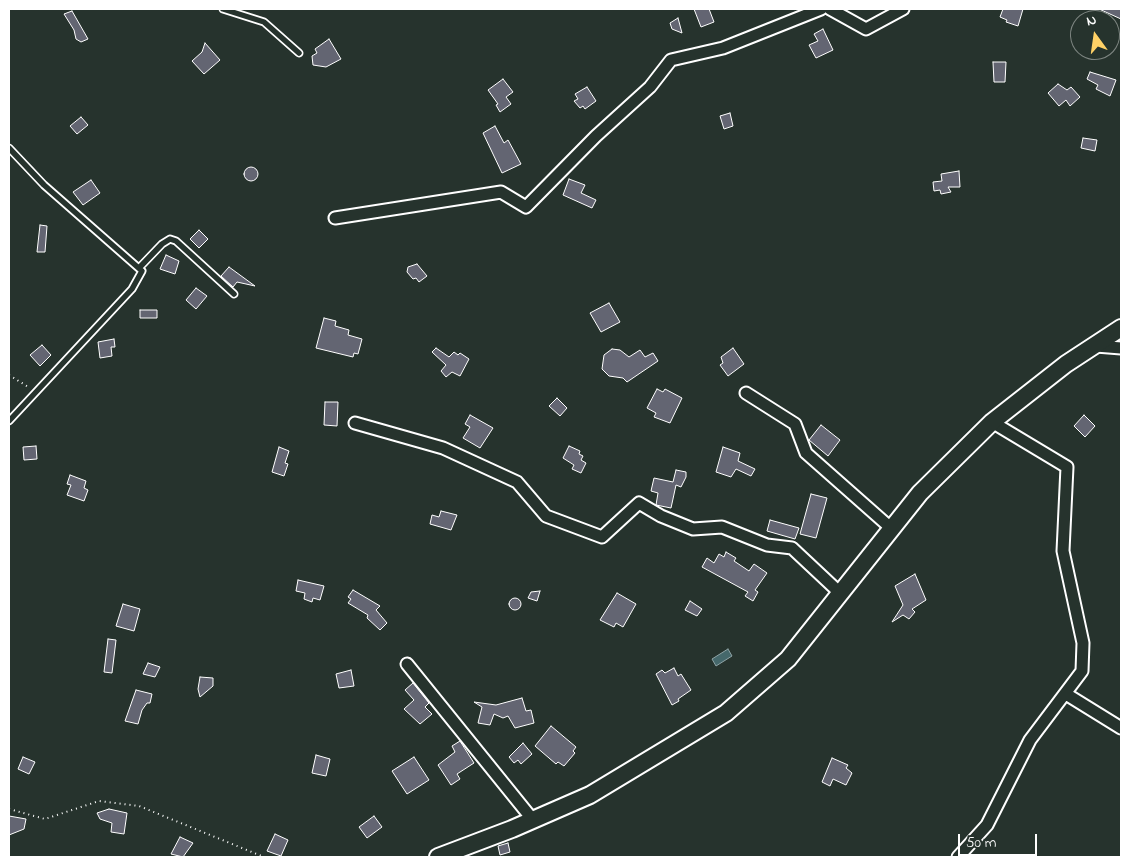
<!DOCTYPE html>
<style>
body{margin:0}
#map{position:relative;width:1130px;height:866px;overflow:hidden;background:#26332d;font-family:"Indie Flower",sans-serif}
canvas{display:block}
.frame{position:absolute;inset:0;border:10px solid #fff;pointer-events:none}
.north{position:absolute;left:1070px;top:10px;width:50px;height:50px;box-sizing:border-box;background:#26332d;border:1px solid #7d8581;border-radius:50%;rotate:346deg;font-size:14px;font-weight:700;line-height:20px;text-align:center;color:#fff}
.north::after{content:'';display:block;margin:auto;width:18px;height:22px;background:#ffd166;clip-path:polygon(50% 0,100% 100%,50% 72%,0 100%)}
.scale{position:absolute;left:958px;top:834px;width:79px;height:22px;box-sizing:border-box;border:2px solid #fff;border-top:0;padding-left:6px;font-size:15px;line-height:18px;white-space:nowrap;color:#fff;-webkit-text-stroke:4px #26332d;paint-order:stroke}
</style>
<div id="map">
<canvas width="1130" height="866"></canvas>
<div class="frame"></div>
<div class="north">N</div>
<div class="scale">50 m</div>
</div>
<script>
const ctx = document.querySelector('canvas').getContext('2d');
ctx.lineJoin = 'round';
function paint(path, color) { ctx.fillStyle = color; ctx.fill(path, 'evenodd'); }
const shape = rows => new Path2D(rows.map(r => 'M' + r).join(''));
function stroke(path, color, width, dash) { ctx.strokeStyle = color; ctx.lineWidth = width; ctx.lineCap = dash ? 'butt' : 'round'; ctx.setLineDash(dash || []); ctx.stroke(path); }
const water = shape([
 [728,649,732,656,716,666,712,659,728,649]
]);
paint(water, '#45686b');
stroke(water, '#8fa4a6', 1);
const building = shape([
 [694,9,709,9,714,22,701,27,694,9],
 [1003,9,1023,9,1018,26,1006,22,1007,20,1000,17,1003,9],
 [1099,9,1121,9,1121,19,1099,9],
 [72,11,88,39,81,42,76,39,74,30,64,14,72,11],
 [678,18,682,33,672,29,670,23,678,18],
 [823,29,833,50,816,58,809,45,818,41,814,34,823,29],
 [329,39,341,59,326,67,313,65,312,56,317,53,315,49,329,39],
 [205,43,220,60,204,74,192,61,202,52,205,43],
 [993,62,1006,62,1005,82,994,82,993,62],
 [1090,72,1116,80,1110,96,1096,89,1098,85,1087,79,1090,72],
 [503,79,513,92,506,97,511,104,500,112,496,105,498,104,488,90,503,79],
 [1058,84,1067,90,1071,87,1080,97,1070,106,1066,100,1059,106,1048,93,1058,84],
 [587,87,596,101,585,109,583,106,580,108,574,101,578,99,575,94,587,87],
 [730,113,733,126,724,129,720,116,730,113],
 [81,117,88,125,77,134,70,126,81,117],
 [495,126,504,143,508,140,521,164,502,173,483,133,495,126],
 [1083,138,1097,140,1095,151,1081,148,1083,138],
 '244 174a7 7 0 1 1 14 0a7 7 0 1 1-14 0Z',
 [959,171,960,187,948,187,951,192,941,194,940,190,934,191,933,182,942,181,941,174,959,171],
 [569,179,585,185,581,193,596,200,592,208,563,195,569,179],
 [91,180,100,193,83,205,73,192,91,180],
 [40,225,47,226,45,252,37,252,40,225],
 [199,230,208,239,199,248,190,239,199,230],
 [166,255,179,261,175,274,160,269,166,255],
 [417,264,427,276,419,282,416,278,413,279,407,272,408,267,417,264],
 [229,267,255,286,237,282,233,287,221,276,229,267],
 [196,288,207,296,196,309,186,300,196,288],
 [609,303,620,322,601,332,590,313,609,303],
 [140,310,157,310,157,318,140,318,140,310],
 [324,318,336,321,335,326,349,330,348,335,362,339,358,354,354,353,353,357,316,348,324,318],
 [114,339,115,347,111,347,112,356,100,358,98,342,114,339],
 [42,345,51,355,40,366,30,355,42,345],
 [436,348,449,357,454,352,458,355,460,353,469,359,460,376,452,372,446,377,441,371,446,365,432,352,436,348],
 [733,348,744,364,728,376,720,365,723,363,721,357,733,348],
 [612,349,620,350,629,357,640,350,645,357,653,353,658,361,627,382,623,378,609,376,602,369,604,355,612,349],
 [657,389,663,392,665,389,682,398,670,423,654,417,656,413,647,408,657,389],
 [557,398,567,408,560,416,549,406,557,398],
 [325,402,338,402,337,426,324,425,325,402],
 [470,415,493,428,480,448,463,438,470,427,465,424,470,415],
 [1084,415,1095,426,1085,437,1074,426,1084,415],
 [821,425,840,440,828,456,809,440,821,425],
 [36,446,37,459,24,460,23,447,36,446],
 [569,446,580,451,579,454,583,456,581,460,586,463,581,473,572,469,574,465,563,458,569,446],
 [279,447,289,451,285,463,288,464,284,476,272,472,279,447],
 [723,447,740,453,738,461,755,469,751,476,736,469,731,477,716,472,723,447],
 [676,470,686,472,686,477,681,487,676,485,671,508,656,505,658,493,651,491,654,478,673,482,676,470],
 [70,475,86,481,84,488,88,490,84,501,67,495,71,485,67,484,70,475],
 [811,494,827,498,816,538,800,534,811,494],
 [441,511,457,515,451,530,430,524,432,515,439,517,441,511],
 [770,520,799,528,795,539,767,531,770,520],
 [726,552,736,558,734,561,749,571,754,564,767,573,755,590,758,592,753,601,745,596,748,592,702,567,707,558,714,563,719,554,724,557,726,552],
 [915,574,926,600,912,609,915,612,909,619,903,615,892,622,903,605,895,586,915,574],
 [298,580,324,586,320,600,313,598,312,602,304,599,305,593,296,591,298,580],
 [353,590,380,606,376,610,387,623,380,630,367,618,368,615,348,603,351,599,348,597,353,590],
 [540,591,537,601,528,598,531,592,540,591],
 [617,593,636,604,623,627,616,623,614,627,600,620,617,593],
 '509 604a6 6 0 1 1 12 0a6 6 0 1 1-12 0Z',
 [690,601,702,609,697,616,685,610,690,601],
 [123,604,140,609,134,631,116,626,123,604],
 [108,639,116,640,112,673,104,672,108,639],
 [148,663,160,667,155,677,143,674,148,663],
 [674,668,678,676,681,674,691,690,678,699,679,701,672,705,656,674,662,670,665,673,674,668],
 [351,670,354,686,339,688,336,674,351,670],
 [200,677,213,678,213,686,200,697,198,689,200,677],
 [413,683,429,703,425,707,432,714,420,724,404,709,414,700,405,690,413,683],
 [136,690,152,694,150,703,147,703,142,710,138,724,125,721,136,690],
 [522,698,526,711,531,710,534,723,515,728,508,716,503,718,494,714,490,725,478,723,482,707,474,702,496,705,522,698],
 [551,726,576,747,573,751,575,753,564,766,558,762,556,764,535,746,551,726],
 [460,741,474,763,457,774,460,779,451,785,438,765,455,752,452,746,460,741],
 [523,743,532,754,521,764,518,760,514,763,509,757,523,743],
 [316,755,330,759,326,776,312,773,316,755],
 [23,757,35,762,29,774,18,769,23,757],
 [414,757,429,780,407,794,392,771,414,757],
 [832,758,848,765,846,768,852,773,846,785,833,779,830,786,822,782,832,758],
 [109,809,127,813,124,834,111,832,112,823,100,819,97,813,109,809],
 [9,816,26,819,24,829,9,835,9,816],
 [374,816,382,827,367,838,359,827,374,816],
 [275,834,288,840,281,856,267,851,275,834],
 [180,837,193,843,183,857,171,854,180,837],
 [508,843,510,852,500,855,498,846,508,843]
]);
paint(building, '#636572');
stroke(building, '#fff', 1);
const lane = shape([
 [223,9,264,22,299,53],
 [9,148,44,185,142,271,132,289,9,421],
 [139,268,162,244,170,239,176,241,234,294]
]);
const street = shape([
 [830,9,866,29,903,9],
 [335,218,501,192,526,207,596,136,650,87,671,60,723,48,821,9],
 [1096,346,1121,348],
 [746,393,795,424,806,453,892,529],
 [355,423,443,448,517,482,546,516,602,537,639,503,661,516,693,529,722,527,767,545,792,548,840,593],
 [407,664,533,820],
 [1066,694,1121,728],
 [958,857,987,825,1030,740,1082,671,1083,643,1063,551,1067,467,992,422]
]);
const secondary = shape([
 [438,857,512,829,590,795,726,713,788,659,920,493,992,422,1066,364,1121,328]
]);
stroke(lane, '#fff', 9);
stroke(street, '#fff', 15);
stroke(secondary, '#fff', 20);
stroke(shape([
 [9,375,30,388],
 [9,809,45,819,99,801,139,806,264,857]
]), '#fff', 2, [1, 4]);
stroke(lane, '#26332d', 5.5);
stroke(street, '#26332d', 11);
stroke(secondary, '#26332d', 16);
</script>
